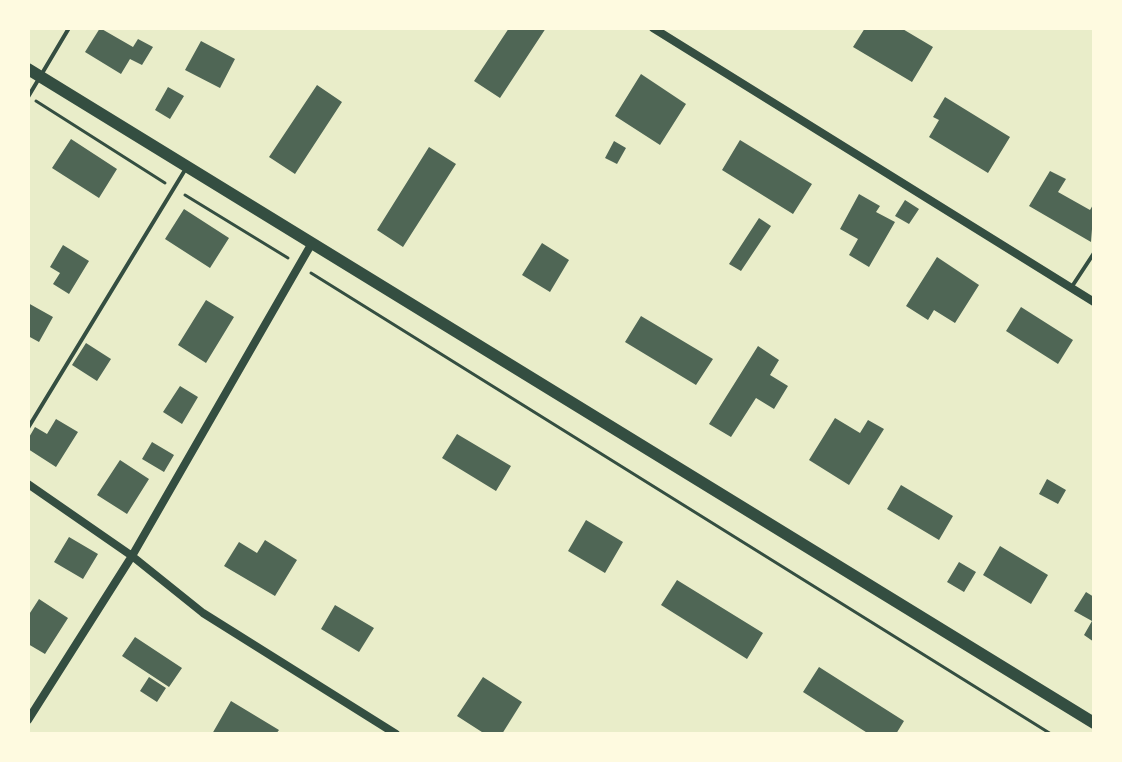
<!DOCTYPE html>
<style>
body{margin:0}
#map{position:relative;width:1122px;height:762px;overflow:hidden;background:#e9edc9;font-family:Mulish,sans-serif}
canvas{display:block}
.frame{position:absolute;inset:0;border:30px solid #fefae0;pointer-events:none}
</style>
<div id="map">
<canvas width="1122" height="762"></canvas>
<div class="frame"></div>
</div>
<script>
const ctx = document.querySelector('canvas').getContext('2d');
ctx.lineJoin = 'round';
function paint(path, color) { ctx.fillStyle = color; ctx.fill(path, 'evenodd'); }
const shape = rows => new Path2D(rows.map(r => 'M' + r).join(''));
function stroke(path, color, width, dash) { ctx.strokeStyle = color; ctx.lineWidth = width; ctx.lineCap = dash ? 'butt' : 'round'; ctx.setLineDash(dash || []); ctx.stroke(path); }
paint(shape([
 [100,28,133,47,138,39,153,47,142,65,130,59,121,74,85,52],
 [509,28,546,28,500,98,474,81],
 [865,28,901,28,933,47,912,82,853,47],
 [201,41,235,59,220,88,185,70],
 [641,74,686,104,660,145,615,116],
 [317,85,342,102,295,174,269,157],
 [168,87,184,96,170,119,155,110],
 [945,97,1010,137,988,173,929,137,939,120,933,117],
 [71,139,117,169,99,198,52,168],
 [740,140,812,184,793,214,722,170],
 [614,141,626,148,617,164,605,158],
 [429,147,456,164,403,247,377,230],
 [1050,171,1066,179,1058,192,1090,210,1094,203,1091,242,1029,206],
 [859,194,880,206,876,212,895,222,869,267,849,255,858,239,840,229],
 [905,200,919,209,909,224,895,216],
 [184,209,229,238,210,268,165,239],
 [759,218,771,226,741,271,729,264],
 [542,243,569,260,550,292,522,275],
 [63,245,89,261,69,294,53,284,60,273,50,267],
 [937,257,979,285,955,323,934,310,928,320,906,306],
 [206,300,234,317,206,363,178,345],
 [28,303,53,317,39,342,28,336],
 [1021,307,1073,340,1058,364,1006,331],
 [641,316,713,359,696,385,625,342],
 [86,343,111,359,97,381,72,365],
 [758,346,779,360,770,375,788,386,774,409,756,398,731,437,709,424],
 [180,386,198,397,182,424,163,412],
 [835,418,860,433,868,420,884,429,849,485,809,460],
 [56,419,78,432,56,467,28,449,28,439,35,427,47,434],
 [457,434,511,466,496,491,442,458],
 [152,442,174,455,164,472,142,459],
 [120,460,149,479,127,514,97,495],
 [1047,479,1066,490,1058,504,1039,494],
 [901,485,953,516,939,540,887,509],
 [586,520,623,542,605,573,568,551],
 [69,537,98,554,83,579,54,562],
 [265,540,297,560,275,596,224,566,239,542,257,553],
 [1000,546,1048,575,1031,604,983,575],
 [959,562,976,572,964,592,947,582],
 [677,580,763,633,747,659,661,605],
 [1086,592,1094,597,1094,642,1084,635,1092,621,1074,611],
 [39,599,68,618,45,654,28,644,28,616],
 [335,605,374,628,359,652,321,629],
 [135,637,182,668,169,687,122,656],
 [819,667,904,721,896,734,869,734,803,692],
 [149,677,166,688,157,702,140,691],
 [483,677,522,702,502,734,485,734,457,716],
 [231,701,279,730,276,734,212,734]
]), '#4f6655');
stroke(shape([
 [36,101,165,183],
 [185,195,288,258],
 [311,273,1051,734]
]), '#344e41', 3);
stroke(shape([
 [28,97,69,28],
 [1071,288,1094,253],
 [28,428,185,170]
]), '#344e41', 4);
stroke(shape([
 [653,28,1094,302],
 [28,484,132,556,203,613,396,734],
 [28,720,132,556,312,243]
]), '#344e41', 8);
stroke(shape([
 [28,69,1094,723]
]), '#344e41', 12);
</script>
